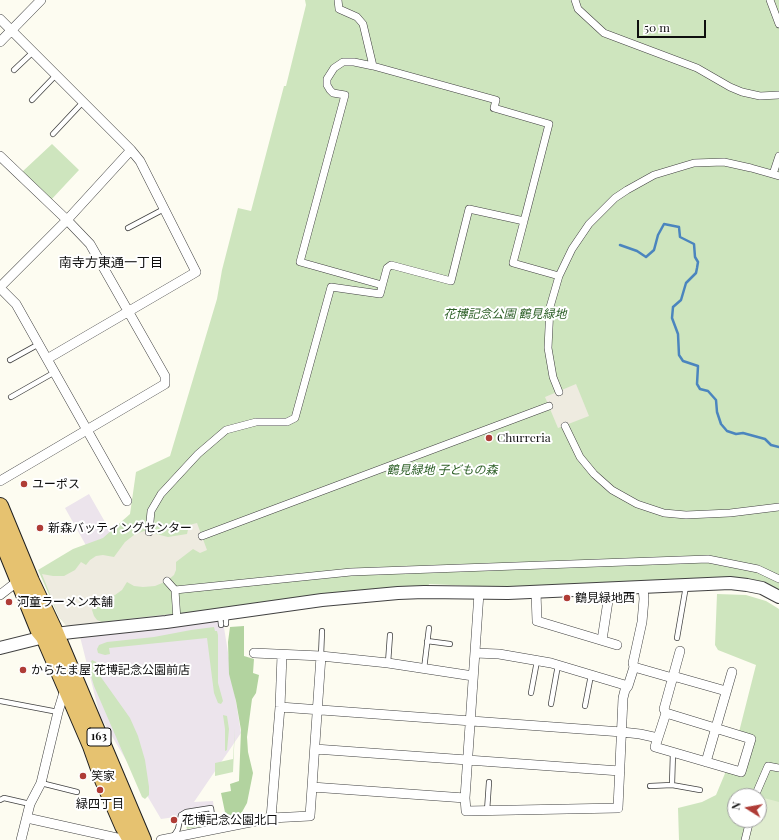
<!DOCTYPE html>
<meta charset="utf-8">
<style>
body{margin:0}
#map{position:relative;width:779px;height:840px;overflow:hidden;background:#fdfcf1;font-family:"Playfair Display",serif}
canvas{display:block}
.north{position:absolute;left:727px;top:788px;width:40px;height:40px;box-sizing:border-box;background:#fff;border:1px solid #9f9f9f;border-radius:50%;rotate:281deg;font-size:11px;font-weight:700;line-height:16px;text-align:center;color:#0e0e0e}
.north::after{content:'';display:block;margin:auto;width:14px;height:18px;background:#af3c36;clip-path:polygon(50% 0,100% 100%,50% 72%,0 100%)}
.scale{position:absolute;left:637px;top:20px;width:69px;height:18px;box-sizing:border-box;border:2px solid #0e0e0e;border-top:0;padding-left:5px;font-size:12px;line-height:14px;white-space:nowrap;color:#0e0e0e;-webkit-text-stroke:3px #fff;paint-order:stroke}
</style>
<div id="map">
<canvas width="779" height="840"></canvas>
<div class="north">N</div>
<div class="scale">50 m</div>
</div>
<script>
const ctx = document.querySelector('canvas').getContext('2d');
ctx.lineJoin = 'round';
function paint(path, color) { ctx.fillStyle = color; ctx.fill(path, 'evenodd'); }
const shape = rows => new Path2D(rows.map(r => 'M' + r).join(''));
function stroke(path, color, width, dash) { ctx.strokeStyle = color; ctx.lineWidth = width; ctx.lineCap = dash ? 'butt' : 'round'; ctx.setLineDash(dash || []); ctx.stroke(path); }
function write(font, color, halo, rows, align = 'center') {
  ctx.font = font + ' "Playfair Display","Noto Sans JP",serif'; ctx.lineWidth = 4; ctx.setLineDash([]); ctx.textBaseline = 'middle'; ctx.strokeStyle = halo; ctx.fillStyle = color; for (const [text, x, y, turn = 0] of rows) {
    ctx.save(); ctx.translate(x, y); ctx.rotate((+turn || 0) * Math.PI / 180); ctx.textAlign = isNaN(turn) ? turn : align; if (halo) ctx.strokeText(text, 0, 0); ctx.fillText(text, 0, 0); ctx.restore();
  }
}
paint(shape([
 [89,494,117,543,206,516,241,733,194,802,213,801,214,809,187,813,182,816,161,819,100,716,72,605,88,549,65,508]
]), '#ece4ec');
paint(shape([
 [305,0,779,0,779,590,764,583,737,578,507,588,474,588,474,586,429,584,428,587,268,603,67,626,59,617,38,570,73,549,103,538,130,514,136,472,170,456,217,299,222,270,238,208,251,211,284,86,286,86,306,5],
 [52,144,79,170,50,201,22,172],
 [717,594,746,595,766,601,779,609,779,840,679,840,678,808,702,802,716,795,726,771,742,775,754,737,739,732,756,665,718,650,715,645],
 [735,796,759,796,759,820,735,820],
 [214,627,215,631,217,631,218,635,218,683,223,701,221,704,218,703,214,693,207,638,109,648,110,654,105,655,98,653,97,649,99,645,107,642,154,637,191,630],
 [92,660,96,662,98,664,98,673,130,718,138,736,145,760,149,787,149,795,145,799,142,797,94,686,89,669,90,663],
 [223,715,227,716,229,729,227,750,225,751,225,729],
 [235,728,233,772,215,776,215,763,233,759],
 [198,815,201,815,204,818,205,824,203,826,187,829,185,823,187,818]
]), '#cee5be');
paint(shape([
 [244,626,244,656,254,659,253,673,259,675,256,693,252,699,247,737,248,752,253,773,247,803,242,812,235,818,228,819,226,817,221,793,231,791,230,784,239,781,241,730,236,701,229,674,228,642,230,627]
]), '#b2d39f');
paint(shape([
 [764,798,779,802,779,840,749,840,753,820,759,820,759,802]
]), '#e0edcf');
paint(shape([
 [576,384,589,416,558,428,545,397],
 [197,523,207,550,200,553,193,549,176,562,176,570,174,575,167,581,155,586,143,587,134,586,127,582,122,590,115,595,106,598,99,596,92,610,94,616,97,620,102,622,67,626,59,617,42,574,53,576,64,576,75,570,81,562,86,565,90,560,96,556,103,555,114,557,125,542,134,535,144,531,168,537,187,534,189,525]
]), '#eeebe0');
stroke(shape([
 [620,245,637,251,646,257,654,250,658,235,664,224,679,227,680,237,694,244,695,257,698,262,697,268,696,273,686,283,681,300,673,307,672,318,678,334,679,355,683,361,698,366,697,384,700,389,708,391,716,400,717,412,721,424,727,431,736,434,743,433,765,439,771,445,779,447]
]), '#4b85be', 2.5);
const service = shape([
 [14,70,33,52],
 [32,100,56,75],
 [53,134,83,102],
 [128,228,164,209],
 [10,360,39,344],
 [11,397,55,372],
 [220,615,221,625],
 [226,615,226,624],
 [677,638,686,586],
 [427,641,450,644],
 [321,656,322,631],
 [388,663,390,635],
 [424,669,429,628],
 [531,693,537,661],
 [0,701,58,712],
 [551,704,558,665],
 [585,706,591,675],
 [41,783,77,792],
 [672,785,673,752],
 [650,786,672,785,700,790],
 [0,800,4,798,30,804],
 [487,811,489,782],
 [173,837,178,829,181,815,186,812,211,808,214,829]
]);
const pedestrian = shape([
 [575,0,578,9,604,33,697,68,730,87,742,92,760,96,779,95],
 [770,0,779,24],
 [373,66,354,62,343,62,334,68,327,79,327,85,330,90,333,93,345,95,300,262,382,285],
 [773,174,779,156],
 [524,221,513,263,559,276],
 [559,392,553,377,548,348,550,307,559,276,572,249,589,224,615,198,627,190,654,175,694,163,724,162,751,168,779,176],
 [565,426,580,457,594,474,612,490,637,504,664,513,686,515,730,513,779,507],
 [149,532,151,511,161,494,198,454,226,430,256,422,287,422,295,418,331,287,380,294,387,268,391,265,451,281,469,209,524,221,549,124,494,108,496,100,373,66,363,24,357,17,339,9,338,0],
 [202,536,549,406],
 [167,581,175,590,177,620],
 [175,590,351,572,708,559,758,569,779,579],
 [755,796,768,766,779,768],
 [745,840,750,820]
]);
const minor = shape([
 [0,19,131,150,140,161,196,272,47,359],
 [0,42,41,0],
 [0,156,67,220,90,244,165,376,165,384,0,481],
 [0,287,67,220,131,150],
 [0,288,16,304,127,501],
 [536,592,537,621,617,645],
 [479,593,465,798,466,811,618,808,623,698,625,690,628,686,634,667,633,663,642,622,644,599,643,587],
 [0,595,18,581],
 [602,640,610,588],
 [254,653,321,656,388,663,473,676],
 [475,653,499,654,551,663,628,686],
 [634,667,669,677,673,676,726,691],
 [280,707,622,732,640,734,658,738],
 [666,713,751,739,741,772,655,747,666,713,664,709,680,651],
 [315,749,620,771],
 [706,762,732,672],
 [312,787,465,798],
 [27,818,126,840],
 [271,818,280,707,282,655],
 [21,840,30,804,41,783,58,712,65,689],
 [161,840,271,818,310,816,321,656]
]);
const tertiary = shape([
 [0,648,56,634,72,632,166,622,322,600,398,593,424,592,508,593,730,583,747,585,762,588,779,597]
]);
const trunk = shape([
 [0,506,31,581,56,634,143,840],
 [0,535,39,631,44,637,91,746,103,780,123,826,131,840]
]);
stroke(service, '#414141', 6);
stroke(pedestrian, '#414141', 8);
stroke(minor, '#414141', 10);
stroke(tertiary, '#414141', 14);
stroke(trunk, '#1f1f1f', 18);
stroke(service, '#fff', 4.5);
stroke(pedestrian, '#fff', 7);
stroke(minor, '#fff', 9);
stroke(tertiary, '#fff', 12);
stroke(trunk, '#e6c270', 16);
for (const [x, y, r, color] of [
 [489,438,4,"#af3c36"],
 [24,484,4,"#af3c36"],
 [40,528,4,"#af3c36"],
 [567,598,4,"#af3c36"],
 [9,602,4,"#af3c36"],
 [23,670,4,"#af3c36"],
 [83,776,4,"#af3c36"],
 [100,790,4,"#af3c36"],
 [174,820,4,"#af3c36"]
]) { const dot = new Path2D(); dot.arc(x, y, r, 0, 2 * Math.PI); ctx.fillStyle = color; ctx.fill(dot); stroke(dot, '#fff', 1.5); }
for (const [x, y, w] of [
 [99,737,24]
]) { const box = new Path2D(); box.roundRect(x - w / 2, y - 9, w, 18, 3); ctx.fillStyle = '#fff'; ctx.fill(box); stroke(box, '#0e0e0e', 1); }
write('bold 11px', '#0e0e0e', null, [
 ["163",99,737]
]);
write('italic 12px', '#2c5f26', '#fff', [
 ["花博記念公園 鶴見緑地",505,314],
 ["鶴見緑地 子どもの森",442,470]
]);
write('12px', '#0e0e0e', '#fff', [
 ["Churreria",497,438],
 ["ユーポス",32,484],
 ["新森バッティングセンター",48,528],
 ["鶴見緑地西",575,598],
 ["河童ラーメン本舗",17,602],
 ["からたま屋 花博記念公園前店",31,670],
 ["笑家",91,776],
 ["緑四丁目",100,804,"center"],
 ["花博記念公園北口",182,820]
], 'left');
write('13px', '#0e0e0e', '#fff', [
 ["南寺方東通一丁目",111,263]
]);
</script>
